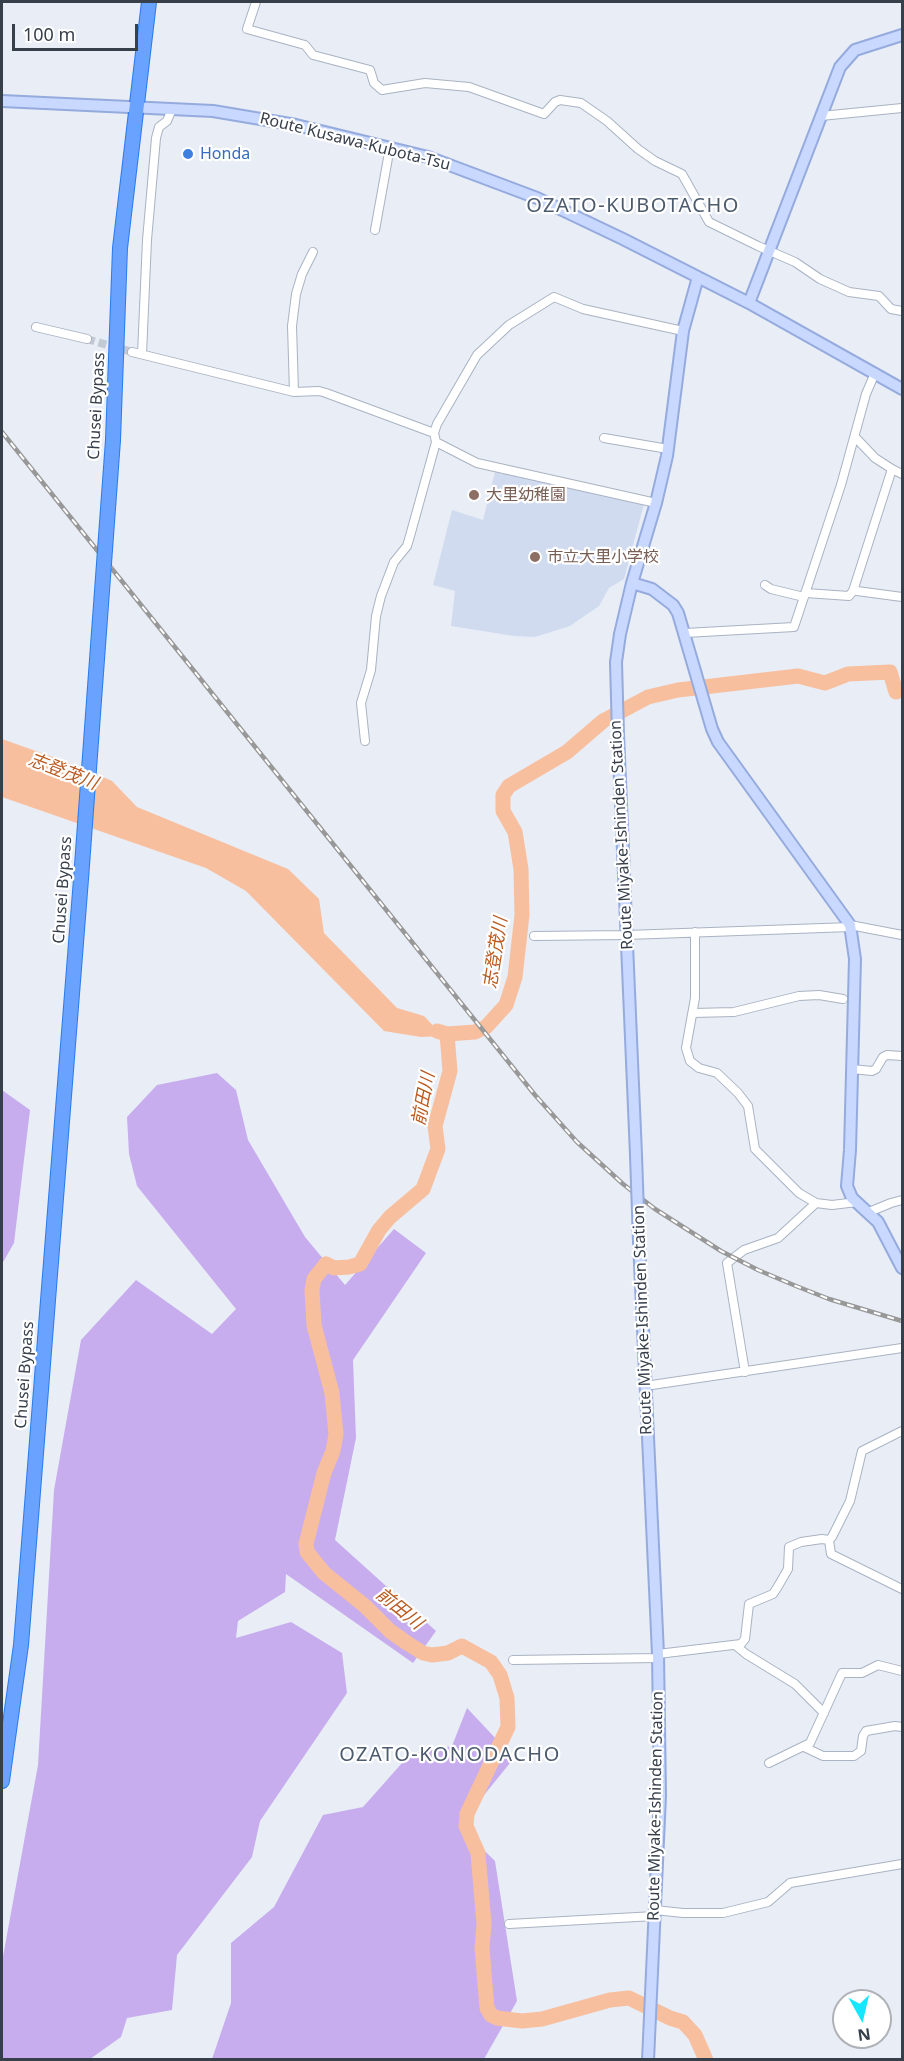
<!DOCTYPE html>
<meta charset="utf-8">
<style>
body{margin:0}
#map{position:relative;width:904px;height:2061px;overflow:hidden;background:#e8edf6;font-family:"Noto Sans",sans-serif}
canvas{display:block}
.frame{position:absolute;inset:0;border:3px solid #363f4a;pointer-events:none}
.north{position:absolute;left:832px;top:1989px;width:60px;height:60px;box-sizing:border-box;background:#fff;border:2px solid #afb2b7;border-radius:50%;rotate:172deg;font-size:16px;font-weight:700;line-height:24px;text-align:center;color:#363f4a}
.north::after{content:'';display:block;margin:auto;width:21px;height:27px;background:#16e7ff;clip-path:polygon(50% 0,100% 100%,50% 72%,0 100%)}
.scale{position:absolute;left:12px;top:24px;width:126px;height:27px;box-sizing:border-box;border:3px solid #363f4a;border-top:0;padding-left:8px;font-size:18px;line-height:21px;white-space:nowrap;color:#363f4a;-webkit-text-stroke:4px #fff;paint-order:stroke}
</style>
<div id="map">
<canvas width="904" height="2061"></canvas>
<div class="frame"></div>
<div class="north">N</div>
<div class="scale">100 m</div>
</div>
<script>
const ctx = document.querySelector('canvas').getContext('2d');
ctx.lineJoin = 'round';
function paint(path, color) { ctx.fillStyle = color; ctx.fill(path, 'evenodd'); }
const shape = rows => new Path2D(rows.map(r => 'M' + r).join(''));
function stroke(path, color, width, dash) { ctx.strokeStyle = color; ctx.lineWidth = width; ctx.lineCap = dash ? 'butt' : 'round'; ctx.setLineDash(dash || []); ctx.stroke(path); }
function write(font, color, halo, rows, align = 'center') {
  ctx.font = font + ' "Noto Sans","Noto Sans JP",sans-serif'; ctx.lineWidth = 4.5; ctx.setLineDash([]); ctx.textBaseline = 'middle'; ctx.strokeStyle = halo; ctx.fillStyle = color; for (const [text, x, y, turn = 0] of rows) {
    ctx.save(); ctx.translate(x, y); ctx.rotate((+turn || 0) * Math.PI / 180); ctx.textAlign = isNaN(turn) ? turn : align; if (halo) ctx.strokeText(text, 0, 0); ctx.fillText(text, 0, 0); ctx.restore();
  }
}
paint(shape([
 [504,471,644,504,624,579,609,588,599,606,570,626,535,637,514,636,451,626,455,591,433,585,452,510,483,520,495,472,502,474]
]), '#d0dbf0');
paint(shape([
 [217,1073,236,1090,248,1140,305,1237,345,1285,394,1229,426,1253,353,1360,356,1438,335,1540,436,1631,413,1663,286,1574,285,1592,238,1621,236,1638,291,1622,342,1653,347,1693,260,1821,252,1857,177,1955,172,2010,127,2018,121,2037,90,2059,2,2059,2,1962,38,1765,54,1490,81,1340,136,1280,212,1334,236,1309,137,1186,129,1154,127,1117,157,1085],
 [2,1090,30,1110,14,1243,2,1264],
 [467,1708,514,1758,459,1826,495,1861,517,2001,484,2059,212,2059,231,2003,231,1943,274,1907,323,1815,363,1807,410,1754,452,1746]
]), '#c7adee');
paint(shape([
 [2,739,78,766,112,781,137,807,288,869,319,899,324,933,397,1008,424,1016,443,1036,421,1037,384,1031,246,891,206,868,2,797]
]), '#f8bf9e');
stroke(shape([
 [437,1031,447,1034,475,1032,486,1027,506,1005,515,977,522,915,521,869,515,832,503,811,503,795,509,786,567,752,603,721,648,697,678,690,798,676,825,683,848,674,890,672,896,692,902,690],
 [447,1034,450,1071,435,1126,438,1149,423,1189,390,1217,379,1230,360,1264,349,1267,334,1268,326,1264,314,1279,312,1290,314,1325,332,1393,336,1434,333,1451,324,1473,306,1544,307,1552,324,1573,365,1606,390,1631,407,1643,423,1653,432,1655,448,1653,462,1646,491,1662,500,1675,507,1698,508,1727,467,1814,466,1826,478,1853,484,1924,482,1948,487,2008,491,2015,497,2018,522,2021,542,2019,610,2000,629,1998,670,2018,683,2022,695,2035,706,2060]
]), '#f8bf9e', 15);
stroke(shape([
 [87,339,132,352]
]), '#c4cad4', 8, [8, 4]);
const street = shape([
 [256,2,247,29,305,45,313,55,370,70,374,83,382,90,425,83,469,87,544,114,555,102,560,100,581,103,607,121,638,149,655,161,682,174,709,222,758,246,795,262,820,279,849,292,879,296,891,309,902,311],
 [821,116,902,108],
 [375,230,390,147],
 [36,327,87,339],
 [132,352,294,392,319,391,326,393,434,433],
 [142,354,147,240,156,138,159,127,167,121,172,109],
 [294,392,292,326,296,294,302,274,313,252],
 [604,438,668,449],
 [436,442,477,463,656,503],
 [892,469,902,474],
 [765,585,771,589,804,597],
 [853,591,892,469,875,458,855,437],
 [806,593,849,596,853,591,857,591,902,597],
 [685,633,794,627,841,485,866,394,875,373],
 [365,741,361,703,371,670,376,616,381,596,394,562,407,546,410,536,436,442,434,433,437,424,477,355,509,325,554,297,583,309,683,331],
 [850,925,902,935],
 [695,932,695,998,686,1048,690,1061,699,1068,717,1073,738,1093,748,1106,755,1149,799,1193,816,1203,832,1205,857,1202],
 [534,936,627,935,851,927],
 [693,1013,734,1012,799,996,819,995,843,999],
 [852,1069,872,1071,876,1069,883,1057,887,1055,902,1056],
 [869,1212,891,1203,902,1200],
 [745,1372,727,1263,744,1250,778,1238,816,1203],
 [645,1386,902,1348],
 [902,1431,862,1451,850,1501,832,1537,829,1540,831,1554,902,1589],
 [735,1645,746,1654,795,1684,824,1713],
 [658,1654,741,1644,745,1639,749,1604,773,1594,777,1588,788,1569,789,1547,801,1542,822,1539,829,1540],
 [513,1660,658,1658],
 [804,1747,823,1756,854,1756,861,1751,863,1736,866,1731,895,1726,902,1727],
 [769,1763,810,1743,842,1673,862,1673,878,1665,902,1671],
 [655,1910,683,1913,723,1913,768,1902,790,1883,902,1864],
 [509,1924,655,1916]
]);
const secondary = shape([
 [2,101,213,111,296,125,428,157,537,198,623,239,749,303,902,389],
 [749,303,840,67,855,50,902,35],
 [632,583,652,589,673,605,678,613,712,729,718,742,850,925,855,959,850,1150,847,1186,852,1198,878,1222,902,1268],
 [636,1155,618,734,616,662,620,634,632,583,656,503,667,456,683,331,698,277],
 [639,1242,658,1654,660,1796,648,2060]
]);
const highway = shape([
 [113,440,120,248,149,2],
 [2,1781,21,1645,81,879]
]);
stroke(street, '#a9b3c2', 10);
stroke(secondary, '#95abde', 14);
stroke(highway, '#297bee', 16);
stroke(street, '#fff', 8);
stroke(secondary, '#c9d8ff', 10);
stroke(highway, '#6aa2ff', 14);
const rail = shape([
 [2,432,535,1095,577,1142,623,1184,655,1209,721,1251,758,1270,796,1286,829,1299,902,1321]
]);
stroke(rail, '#989898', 4.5);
stroke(rail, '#fff', 2, [7]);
const secondaryBridge = shape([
 [636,1155,639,1242]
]);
const highwayBridge = shape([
 [81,879,113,440]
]);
stroke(secondaryBridge, '#95abde', 14, []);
stroke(highwayBridge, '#297bee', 16, []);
stroke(secondaryBridge, '#c9d8ff', 10);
stroke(highwayBridge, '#6aa2ff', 14);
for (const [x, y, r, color] of [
 [188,154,6,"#3f7fe0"],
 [474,495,6,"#8d6e63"],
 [535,557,6,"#8d6e63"]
]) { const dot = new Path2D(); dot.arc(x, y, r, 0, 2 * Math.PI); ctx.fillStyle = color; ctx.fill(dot); stroke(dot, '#fff', 2); }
write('16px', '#363f4a', '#fff', [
 ["Route Kusawa-Kubota-Tsu",355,142,14],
 ["Chusei Bypass",97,406,-87],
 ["Route Miyake-Ishinden Station",622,835,-93],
 ["Chusei Bypass",63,890,-86],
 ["Route Miyake-Ishinden Station",643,1320,-92],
 ["Chusei Bypass",25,1375,-86],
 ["Route Miyake-Ishinden Station",656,1806,-89]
]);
write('16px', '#366cbe', '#fff', [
 ["Honda",200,154]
], 'left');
write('16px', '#785e54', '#fff', [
 ["大里幼稚園",486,495],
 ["市立大里小学校",547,557]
], 'left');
write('italic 18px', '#ba5a21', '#fff', [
 ["志登茂川",63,772,21],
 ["志登茂川",496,953,-81],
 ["前田川",424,1099,-79],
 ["前田川",399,1609,39]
]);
ctx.letterSpacing = '1.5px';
write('20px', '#4c5b6e', '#fff', [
 ["OZATO-KUBOTACHO",633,206],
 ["OZATO-KONODACHO",450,1755]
]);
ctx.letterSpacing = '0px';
</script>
